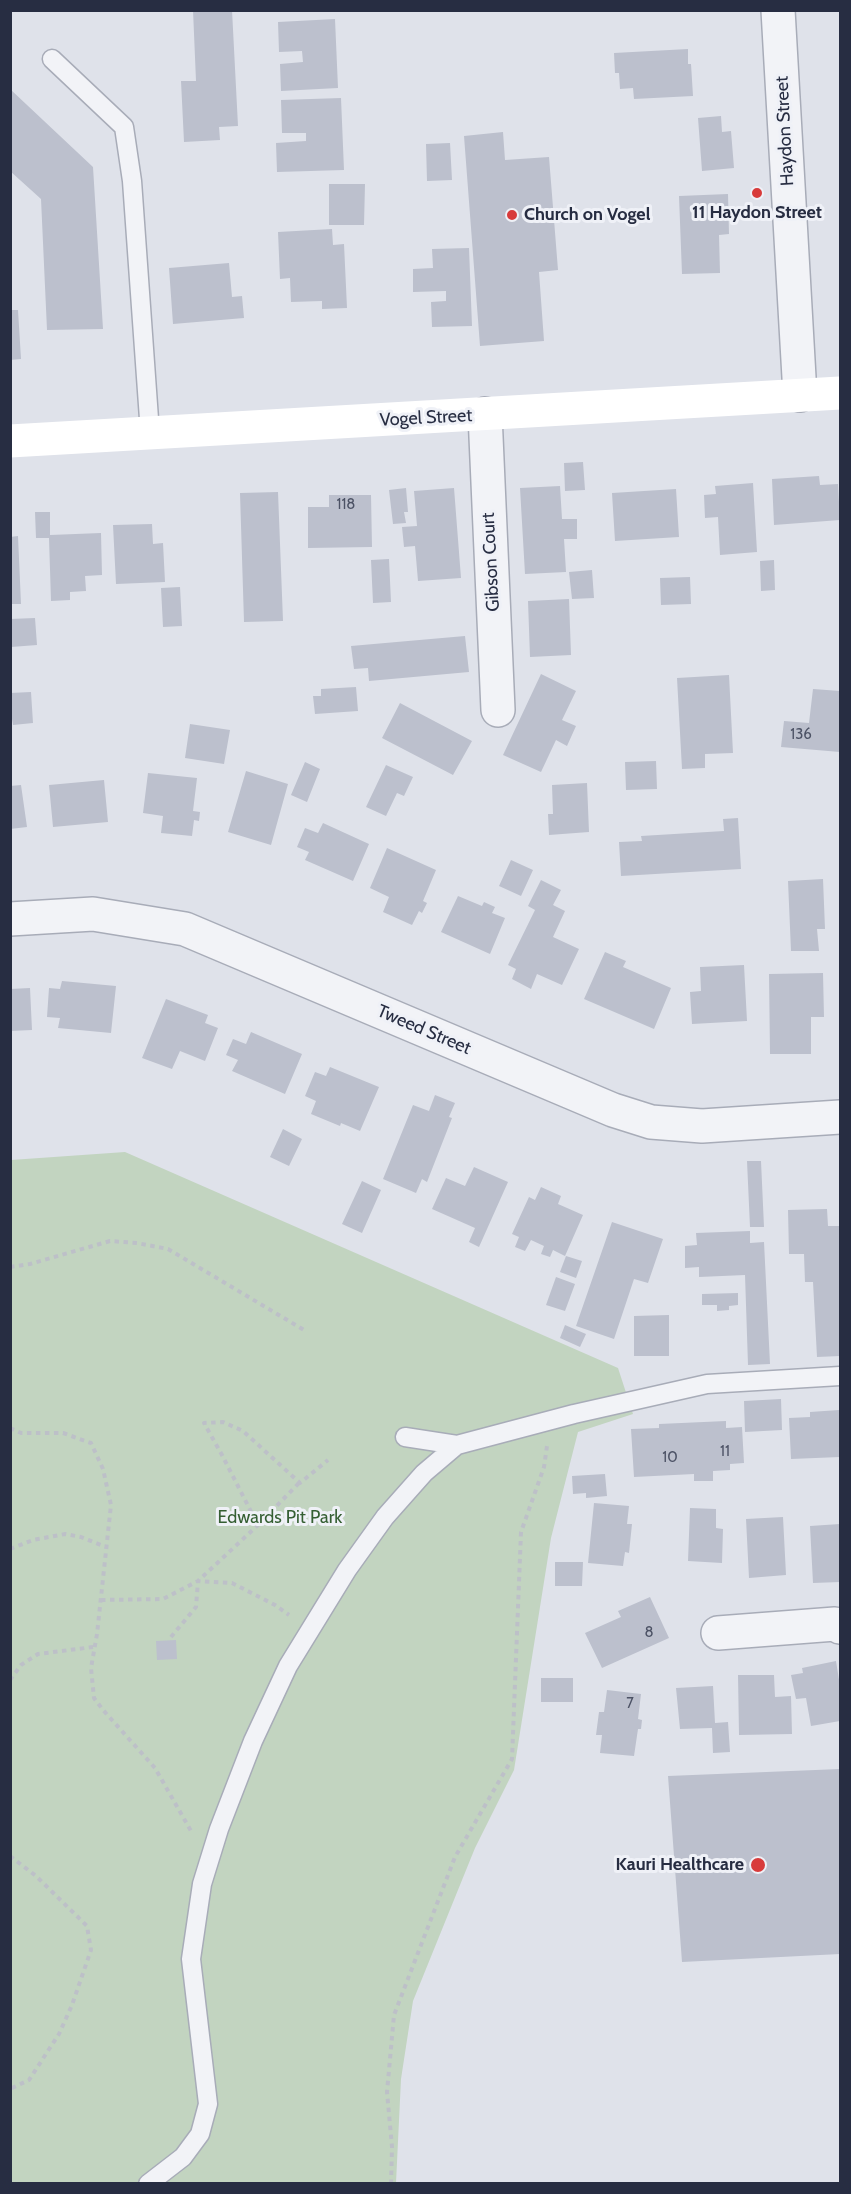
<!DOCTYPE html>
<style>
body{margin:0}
#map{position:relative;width:851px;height:2194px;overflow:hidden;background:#dfe2ea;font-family:Cabin,sans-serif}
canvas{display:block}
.frame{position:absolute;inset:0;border:12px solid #272d42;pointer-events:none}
</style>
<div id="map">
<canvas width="851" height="2194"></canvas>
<div class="frame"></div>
</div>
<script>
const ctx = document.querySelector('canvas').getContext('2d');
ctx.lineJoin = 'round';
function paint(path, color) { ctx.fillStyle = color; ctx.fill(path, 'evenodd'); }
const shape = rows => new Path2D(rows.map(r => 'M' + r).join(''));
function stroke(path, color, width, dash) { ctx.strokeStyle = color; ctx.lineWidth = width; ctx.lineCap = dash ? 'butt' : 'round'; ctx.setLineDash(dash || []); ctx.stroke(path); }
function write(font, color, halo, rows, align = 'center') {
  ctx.font = font + ' Cabin,sans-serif'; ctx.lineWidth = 6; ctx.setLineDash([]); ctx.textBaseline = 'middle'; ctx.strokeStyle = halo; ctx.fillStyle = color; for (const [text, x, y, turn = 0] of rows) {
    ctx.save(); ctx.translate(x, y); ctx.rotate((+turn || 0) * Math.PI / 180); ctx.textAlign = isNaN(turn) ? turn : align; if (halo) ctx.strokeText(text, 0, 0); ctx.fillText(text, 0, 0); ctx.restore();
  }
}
paint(shape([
 [125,1152,618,1368,633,1414,578,1432,551,1538,514,1770,475,1848,413,2001,401,2079,396,2183,11,2184,11,1160]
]), '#c2d4c0');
paint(shape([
 [193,10,232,10,238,126,219,127,220,140,184,142,181,81,196,81],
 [335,19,338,88,281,91,280,64,303,62,302,51,279,52,278,22],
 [688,49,688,64,691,64,693,96,634,99,633,88,620,89,619,73,615,73,614,53],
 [10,89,93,167,103,329,47,330,41,199,10,171],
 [341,98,344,170,277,172,276,143,306,141,306,133,282,133,281,100],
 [721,116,722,132,731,131,734,168,702,171,698,118],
 [503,132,505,160,549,157,558,270,539,272,544,341,480,346,464,136],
 [450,143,452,180,427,181,426,144],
 [329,184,365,184,364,225,329,225],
 [728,194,729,234,719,235,720,273,682,274,679,196],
 [332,229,333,245,344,244,347,308,322,309,322,301,291,302,290,278,280,279,278,232],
 [469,248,472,326,432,327,431,302,446,301,446,291,413,292,413,269,433,268,432,249],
 [229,263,232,297,242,296,244,318,173,324,169,268],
 [10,310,18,310,21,359,10,360],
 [583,462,585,490,565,491,564,463],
 [819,476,820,485,838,484,840,520,774,525,772,479],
 [753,483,757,552,720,555,718,517,705,518,704,495,716,494,715,486],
 [560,486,562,519,577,519,577,539,564,539,566,572,525,574,520,488],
 [406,488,408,512,404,512,406,523,393,524,389,490],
 [454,488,461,578,418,581,415,546,404,547,402,527,417,526,414,491],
 [676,489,679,537,615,541,612,493],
 [278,492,283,621,244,622,240,493],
 [329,495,371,495,372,547,308,548,308,507,329,507],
 [35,512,50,512,50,535,101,533,102,575,85,576,86,591,70,592,70,600,51,601,49,538,36,538],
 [152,524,153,544,163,543,165,582,116,584,113,525],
 [18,536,21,604,10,604,10,537],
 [389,559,391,602,373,603,371,560],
 [774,560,775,590,761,591,760,561],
 [592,570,594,598,572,599,569,572],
 [690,577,691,604,661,605,660,578],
 [180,587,182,626,163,627,161,588],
 [569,599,571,655,530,657,528,601],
 [35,618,37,645,11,647,10,619],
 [465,636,469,672,369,681,368,668,354,669,351,646],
 [541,674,576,691,562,720,576,726,567,746,556,740,541,772,503,755],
 [729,675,733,753,705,754,705,768,682,769,677,678],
 [356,687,358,711,315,714,313,696,321,696,321,689],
 [813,689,840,691,840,752,781,747,784,721,809,723],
 [31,692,33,723,13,725,12,719,10,720,10,693],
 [400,703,472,741,453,775,382,738],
 [190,724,230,730,224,764,185,758],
 [656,761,657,789,626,790,625,762],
 [305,762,320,769,307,802,291,795],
 [386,765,413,777,404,796,397,793,386,816,366,807],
 [246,771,288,784,271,845,228,832],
 [148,773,197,778,193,811,200,812,199,821,194,820,192,836,161,833,163,816,143,813],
 [104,780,108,822,53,827,49,785],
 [587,783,589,832,549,835,548,814,553,814,552,785],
 [21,785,27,827,10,829,10,786],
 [738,818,741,869,621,876,619,842,642,841,641,836,724,831,723,819],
 [323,823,369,844,353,881,305,860,309,852,297,847,305,828,318,833],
 [387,848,436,870,423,901,427,903,422,913,419,911,412,925,383,912,389,897,370,888],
 [511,860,533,870,521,896,499,886],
 [823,879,825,929,817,929,819,951,791,951,788,881],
 [541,880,561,890,553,905,565,911,553,937,579,949,562,985,537,974,531,989,512,979,516,969,508,965,535,910,528,906],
 [458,896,482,906,484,902,495,907,492,913,505,918,490,954,441,932],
 [605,952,626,961,623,967,671,988,654,1029,584,999],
 [744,965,747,1021,692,1024,690,992,701,991,700,967],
 [823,973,824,1017,811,1017,811,1054,770,1054,769,974],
 [62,981,116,986,111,1033,58,1028,60,1018,47,1017,49,988,60,989],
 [30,988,32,1030,10,1031,10,989],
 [166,999,208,1015,205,1023,218,1028,205,1061,180,1051,172,1069,142,1058],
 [251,1032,302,1054,285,1094,232,1071,238,1060,226,1055,233,1039,246,1044],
 [330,1067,379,1087,360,1131,341,1123,340,1126,311,1114,316,1101,305,1096,315,1072,326,1076],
 [435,1095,455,1103,449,1117,452,1118,427,1182,422,1179,416,1193,383,1179,413,1105,429,1111],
 [283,1129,302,1139,289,1166,270,1157],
 [747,1161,761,1161,764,1227,750,1227],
 [474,1167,508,1182,479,1247,469,1242,475,1228,432,1209,446,1178,465,1186],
 [362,1181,381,1190,362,1233,342,1224],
 [541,1187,561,1196,558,1204,583,1215,565,1256,553,1250,550,1257,541,1254,544,1246,531,1240,525,1251,515,1247,519,1237,512,1234,529,1197,535,1200],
 [827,1209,828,1226,840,1226,840,1356,817,1357,813,1282,805,1282,804,1254,789,1254,788,1210],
 [612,1222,663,1239,648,1283,634,1279,614,1339,576,1326],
 [750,1231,750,1243,764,1242,770,1364,748,1365,745,1275,699,1277,699,1267,685,1268,685,1246,697,1245,696,1233],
 [566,1256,582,1261,576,1278,560,1272],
 [556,1277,575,1284,565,1311,546,1305],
 [738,1293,738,1305,729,1306,729,1310,717,1311,717,1305,702,1305,702,1294],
 [669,1315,669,1356,634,1356,634,1316],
 [565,1325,586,1334,580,1347,560,1338],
 [781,1399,782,1430,745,1432,744,1401],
 [839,1410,840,1457,791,1459,789,1418,810,1417,810,1412],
 [726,1421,726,1428,742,1427,744,1463,730,1464,730,1470,713,1471,713,1481,694,1481,694,1474,634,1477,631,1429,659,1428,659,1424],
 [605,1474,607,1496,586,1498,586,1493,573,1494,572,1476],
 [594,1503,629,1506,627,1524,632,1524,629,1553,625,1552,623,1566,588,1563],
 [690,1508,716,1509,716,1528,723,1529,722,1563,688,1561],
 [783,1517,786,1575,749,1578,746,1519],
 [840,1524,840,1582,813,1583,810,1526],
 [555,1562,583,1562,582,1586,555,1586],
 [650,1597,669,1638,602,1668,585,1633,621,1617,618,1611],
 [176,1640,177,1659,157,1660,156,1641],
 [836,1661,840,1686,840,1721,811,1726,806,1698,796,1699,791,1675,803,1673,802,1668],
 [738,1675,774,1675,775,1697,791,1696,792,1734,739,1735],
 [541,1678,573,1678,573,1702,541,1702],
 [713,1686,715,1723,728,1722,730,1752,713,1753,712,1728,680,1729,676,1688],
 [607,1690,641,1694,638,1719,642,1720,641,1729,638,1729,634,1756,600,1753,602,1735,596,1735,599,1712,604,1712],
 [840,1769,840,1954,682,1962,668,1776]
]), '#bcc0cd');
const lane = shape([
 [52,59,124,127,132,181,150,433],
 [405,1437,457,1445],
 [148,2184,183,2157,200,2134,208,2104,191,1959,202,1884,219,1829,253,1741,288,1666,347,1570,385,1517,424,1473,457,1445,574,1414,707,1384,840,1376]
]);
const street = shape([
 [778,10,800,395],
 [485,414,498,710],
 [10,919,93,914,185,929,613,1110,651,1122,702,1126,840,1117],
 [718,1633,835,1624,840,1627]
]);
stroke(lane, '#a8acb8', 21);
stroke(street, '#a8acb8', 36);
stroke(shape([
 [10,1267,30,1264,110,1241,137,1243,168,1249,304,1330],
 [10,1428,21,1433,63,1433,91,1443,103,1469,111,1505,97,1634,91,1668,94,1698,103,1710,155,1768,191,1831],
 [258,1525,299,1483],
 [10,1549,33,1540,65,1534,81,1537,106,1547],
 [101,1600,163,1599,198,1581,258,1525,222,1455,204,1423,223,1422,243,1431,300,1483,328,1460],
 [171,1637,196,1607,198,1581,232,1583,275,1605,289,1615],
 [10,1680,21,1665,38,1654,93,1647],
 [10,1856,36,1876,87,1926,91,1950,72,2005,59,2034,29,2080,10,2089],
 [391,2184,392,2147,387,2092,394,2015,455,1857,512,1759,521,1532,544,1467,547,1446]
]), '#bdc0c8', 4, [4.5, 4.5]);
stroke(lane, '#f2f3f7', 18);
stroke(street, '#f2f3f7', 33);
stroke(shape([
 [10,441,840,393]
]), '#fff', 33);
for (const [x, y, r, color] of [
 [757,193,6,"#d83b3b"],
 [512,215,6,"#d83b3b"],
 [758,1865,8,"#d83b3b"]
]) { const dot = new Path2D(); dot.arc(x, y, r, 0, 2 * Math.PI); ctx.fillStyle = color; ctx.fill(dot); stroke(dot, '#eff1f7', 2); }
write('15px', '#4c5265', null, [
 ["118",346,505],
 ["136",801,735],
 ["11",725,1452],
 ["10",670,1458],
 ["8",649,1633],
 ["7",630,1704]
]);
write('18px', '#272d42', '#eff1f7', [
 ["Haydon Street",785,131,-93],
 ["Vogel Street",426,418,-3],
 ["Gibson Court",491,562,-93],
 ["Tweed Street",424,1030,23]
]);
write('bold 18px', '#272d42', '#eff1f7', [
 ["11 Haydon Street",757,213],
 ["Church on Vogel",524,215,"left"],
 ["Kauri Healthcare",744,1865,"right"]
]);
write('18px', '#355f33', '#eff1f7', [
 ["Edwards Pit Park",280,1518]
]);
</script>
